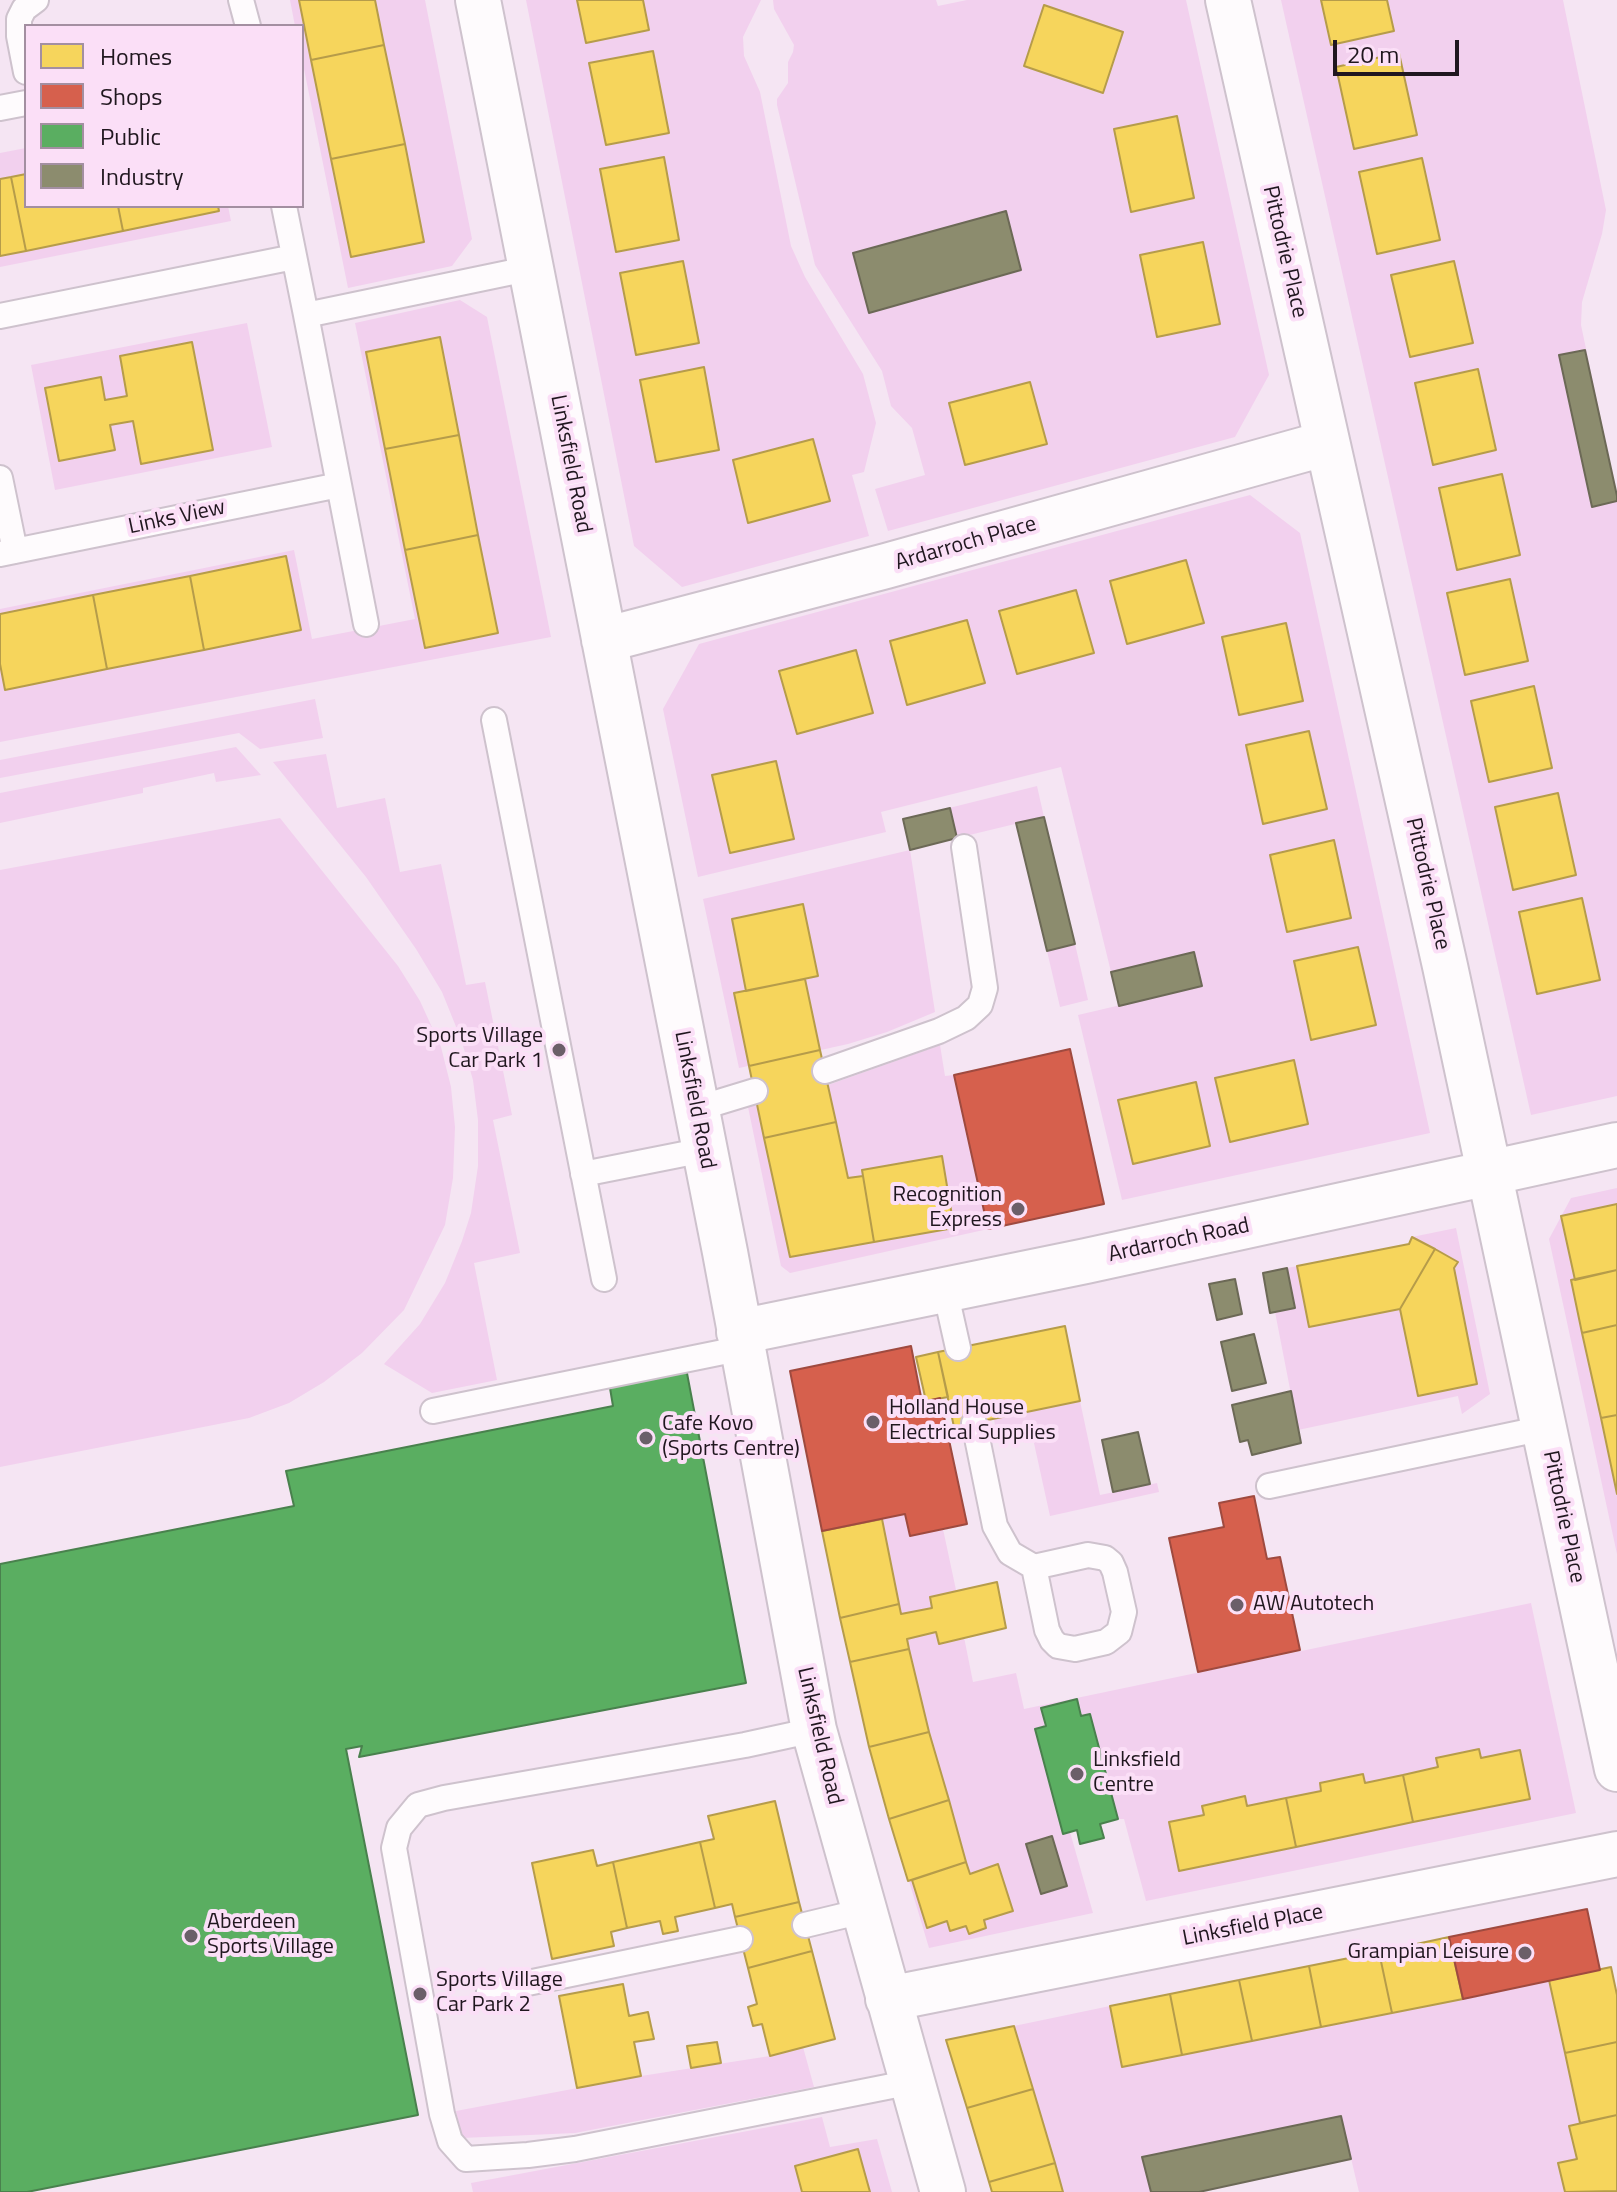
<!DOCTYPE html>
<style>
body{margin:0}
#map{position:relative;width:1617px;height:2192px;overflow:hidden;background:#f5e5f3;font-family:"Titillium Web",sans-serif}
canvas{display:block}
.legend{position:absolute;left:24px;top:24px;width:280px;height:184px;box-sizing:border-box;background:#fbdff7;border:2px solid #a38fa1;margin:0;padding:10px 14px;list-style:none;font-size:24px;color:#20171f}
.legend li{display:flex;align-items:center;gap:16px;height:40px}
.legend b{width:40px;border:2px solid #a38fa1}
.scale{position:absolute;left:1333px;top:40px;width:126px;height:36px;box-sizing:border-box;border:4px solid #20171f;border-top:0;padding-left:10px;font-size:24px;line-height:28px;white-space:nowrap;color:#20171f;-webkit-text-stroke:6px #fbdff7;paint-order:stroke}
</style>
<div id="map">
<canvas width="1617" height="2192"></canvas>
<ul class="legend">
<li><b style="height:22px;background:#f6d55c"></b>Homes</li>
<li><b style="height:22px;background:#d6604d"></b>Shops</li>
<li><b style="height:22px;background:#5aae61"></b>Public</li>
<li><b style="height:22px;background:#8c8c6e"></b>Industry</li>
</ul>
<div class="scale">20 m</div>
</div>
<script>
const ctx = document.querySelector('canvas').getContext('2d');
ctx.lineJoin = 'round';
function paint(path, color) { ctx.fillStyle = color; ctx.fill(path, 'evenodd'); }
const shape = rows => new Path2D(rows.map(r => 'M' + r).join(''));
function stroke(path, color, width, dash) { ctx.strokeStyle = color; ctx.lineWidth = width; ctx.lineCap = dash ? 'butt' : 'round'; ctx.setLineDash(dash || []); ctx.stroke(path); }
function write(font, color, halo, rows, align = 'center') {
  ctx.font = font + ' "Titillium Web",sans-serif'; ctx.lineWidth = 8; ctx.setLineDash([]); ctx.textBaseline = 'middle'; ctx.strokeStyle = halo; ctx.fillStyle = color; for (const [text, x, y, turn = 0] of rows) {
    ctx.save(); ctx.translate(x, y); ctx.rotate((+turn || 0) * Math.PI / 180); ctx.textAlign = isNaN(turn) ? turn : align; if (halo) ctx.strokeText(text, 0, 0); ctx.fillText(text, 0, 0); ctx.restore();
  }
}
paint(shape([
 [290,0,425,0,472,239,452,266,348,288,302,59,302,26,295,26],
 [526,0,577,0,586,43,649,30,643,0,761,0,743,37,744,56,760,92,791,246,805,277,863,374,876,423,864,472,852,475,869,536,682,587,634,546],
 [653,51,669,133,606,145,590,63],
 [663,157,679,239,617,252],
 [683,261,699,343,636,355,620,273],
 [704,367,656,462,640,380],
 [813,439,829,501,748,522,733,460],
 [773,0,936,0,938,6,967,0,1186,0,1269,375,1235,437,888,531,875,489,925,475,912,428,891,406,882,371,815,265,777,105,777,99,788,83,788,62,793,52,794,45,774,9],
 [1044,6,1123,32,1103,93,1024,66],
 [1177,116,1194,198,1131,211,1114,130],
 [1005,211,1020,270,853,253,854,253],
 [1203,242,1220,324,1158,337,1140,255],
 [1030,382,1046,444,965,465,949,403],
 [1281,0,1321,0,1331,45,1394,31,1387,0,1563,0,1606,210,1602,234,1582,302,1581,325,1617,496,1617,1096,1531,1115],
 [1399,53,1417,135,1355,149,1354,149],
 [1422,158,1440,240,1378,254,1359,173],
 [1454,261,1473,343,1410,357,1392,276],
 [1478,369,1496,450,1434,465,1415,383],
 [1501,474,1520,555,1457,570,1439,488],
 [1510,580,1528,661,1466,675,1448,594],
 [1534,686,1552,768,1490,782,1471,701],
 [1558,794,1576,875,1496,808],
 [1582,898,1600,980,1538,994,1519,912],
 [26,148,26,206,228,206,231,221,0,267,0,153],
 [460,300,487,317,551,637,0,742,0,609,294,550,312,639,415,619,355,323],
 [247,323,272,447,55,490,31,365],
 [1250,495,1300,533,1430,1133,1122,1200,1078,1015,1202,986,1194,952,1111,972,1061,767,881,812,886,832,698,877,663,709,699,644],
 [1186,560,1204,623,1128,644,1110,581],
 [1075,590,1093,653,1017,674,999,611],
 [966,620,984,683,907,705,890,642],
 [1286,623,1239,715,1222,637],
 [855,650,873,713,797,734,780,671],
 [1309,731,1327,809,1263,823,1246,746],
 [776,762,793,839,730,853,713,776],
 [1334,840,1351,918,1288,932,1270,855],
 [1358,947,1311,1039,1294,962],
 [1196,1082,1210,1146,1133,1164,1118,1100],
 [315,699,323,738,260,749,239,733,0,778,0,760],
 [236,747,261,775,216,782,214,773,143,788,143,793,0,823,0,793],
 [326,754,337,808,385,798,400,872,441,864,466,985,485,982,512,1115,493,1120,520,1253,474,1263,497,1380,432,1393,384,1364,420,1324,445,1283,462,1241,471,1213,478,1166,478,1120,473,1080,461,1039,442,992,416,949,366,877,273,762],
 [1037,786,1044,817,957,838,949,808],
 [280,818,398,966,420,1001,441,1047,451,1087,455,1127,453,1178,445,1225,404,1310,362,1353,324,1382,289,1403,249,1418,0,1467,0,870],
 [910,850,935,1012,887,1032,848,1044,739,1068,703,899],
 [1075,944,1088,1000,1060,1007,1047,951],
 [940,1045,945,1076,954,1075,988,1229,790,1273,781,1266,748,1107,828,1085],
 [1617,1188,1617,1554,1549,1239,1571,1198],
 [1456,1228,1490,1394,1462,1414,1458,1396,1298,1430,1275,1312,1295,1308,1287,1268,1409,1244,1412,1237],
 [1080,1401,1100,1495,1157,1483,1159,1492,1050,1516,1030,1425,996,1432,994,1419],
 [905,1514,910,1535,943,1529,956,1590,997,1582,1006,1628,964,1637,973,1682,1016,1673,1024,1709,1531,1603,1576,1813,1146,1901,1124,1819,1118,1819,1090,1714,1081,1716,1076,1699,1042,1708,1046,1726,1035,1729,1063,1833,1070,1832,1093,1913,929,1948,869,1747,822,1531],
 [1549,1980,1580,2123,1569,2126,1577,2159,1559,2163,1565,2192,1359,2192,1341,2116,1142,2157,1151,2192,1063,2192,1014,2026,1110,2006,1123,2067],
 [803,2047,814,2087,575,2133,462,2138,456,2111,641,2076,770,2056],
 [822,2117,830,2147,877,2139,892,2192,473,2192,471,2183]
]), '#f2d0ee');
const homes = shape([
 [299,0,375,0,384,45,311,60,299,0],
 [577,0,643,0,649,30,586,43,577,0],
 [1321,0,1387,0,1394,31,1331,45,1321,0],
 [1044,5,1123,32,1103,93,1024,66,1044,5],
 [384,45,405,144,331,159,311,60,384,45],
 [653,51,669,133,606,145,589,63,653,51],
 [1399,53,1417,135,1354,149,1336,67,1399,53],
 [1177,116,1194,198,1131,212,1114,129,1177,116],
 [405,144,424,242,351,257,331,159,405,144],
 [664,157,679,240,616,252,600,169,664,157],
 [1422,158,1440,240,1377,254,1359,172,1422,158],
 [26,174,26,206,118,206,123,231,26,251,11,177,26,174],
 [11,177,26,251,0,256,0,179,11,177],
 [118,206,218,206,219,211,123,231,118,206],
 [1203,242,1220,324,1157,337,1140,255,1203,242],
 [683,261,699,343,636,355,620,273,683,261],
 [1454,261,1473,343,1410,357,1391,275,1454,261],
 [440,337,459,435,385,449,366,352,440,337],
 [192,342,213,450,141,464,133,421,110,425,115,450,59,461,45,388,101,377,105,400,127,396,120,356,192,342],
 [704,367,719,450,656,462,640,380,704,367],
 [1478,369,1496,450,1433,465,1415,383,1478,369],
 [1030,382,1047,444,965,465,949,403,1030,382],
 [459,435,478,535,405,550,385,449,459,435],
 [813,439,830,501,748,523,733,460,813,439],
 [1502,474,1520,555,1457,570,1439,488,1502,474],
 [478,535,498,633,425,648,405,550,478,535],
 [286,556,301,630,204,650,190,576,286,556],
 [1186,560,1204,623,1127,644,1110,581,1186,560],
 [190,576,204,650,107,669,93,595,190,576],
 [1510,579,1528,661,1465,675,1447,593,1510,579],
 [1076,590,1094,653,1017,674,999,611,1076,590],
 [93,595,107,669,5,690,0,664,0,614,93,595],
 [967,620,985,683,907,705,890,641,967,620],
 [1286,623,1303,701,1239,715,1222,637,1286,623],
 [856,650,873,713,797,734,779,671,856,650],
 [1534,686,1552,768,1489,782,1471,701,1534,686],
 [1309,731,1327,809,1263,824,1246,745,1309,731],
 [776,761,794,839,730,853,712,775,776,761],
 [1558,793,1576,875,1513,890,1495,807,1558,793],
 [1334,840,1351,918,1287,932,1270,855,1334,840],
 [1582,898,1600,980,1537,994,1519,912,1582,898],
 [803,904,818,976,746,991,732,919,803,904],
 [1358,947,1376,1025,1311,1040,1294,961,1358,947],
 [805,979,820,1050,749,1066,734,993,805,979],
 [820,1050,836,1122,764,1138,749,1066,820,1050],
 [1294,1060,1308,1124,1230,1142,1215,1078,1294,1060],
 [1196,1082,1210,1146,1133,1164,1118,1100,1196,1082],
 [836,1122,848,1178,863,1176,874,1242,790,1257,764,1138,836,1122],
 [942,1156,954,1228,874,1242,862,1170,942,1156],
 [1617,1204,1617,1270,1575,1280,1561,1216,1617,1204],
 [1412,1237,1435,1249,1400,1309,1309,1327,1297,1266,1409,1244,1412,1237],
 [1435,1249,1458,1262,1454,1268,1477,1384,1418,1396,1400,1309,1435,1249],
 [1617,1270,1617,1325,1582,1333,1571,1280,1617,1270],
 [1617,1325,1617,1415,1601,1418,1582,1333,1617,1325],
 [1065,1326,1080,1401,954,1427,938,1352,1065,1326],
 [938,1352,948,1397,926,1401,916,1357,938,1352],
 [1617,1415,1617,1494,1601,1418,1617,1415],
 [882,1519,899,1604,840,1618,822,1531,882,1519],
 [997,1582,1006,1628,939,1644,936,1632,907,1639,909,1649,850,1662,840,1618,899,1604,901,1614,932,1608,930,1597,997,1582],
 [909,1649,929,1732,869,1747,850,1662,909,1649],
 [929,1732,949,1800,889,1819,869,1747,929,1732],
 [1479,1749,1481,1758,1520,1750,1530,1799,1413,1822,1403,1775,1438,1767,1436,1758,1479,1749],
 [1363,1774,1365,1783,1403,1775,1413,1822,1296,1847,1286,1798,1321,1791,1320,1783,1363,1774],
 [1245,1796,1247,1806,1286,1798,1296,1847,1179,1871,1169,1822,1204,1815,1202,1806,1245,1796],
 [949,1800,966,1862,908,1881,889,1819,949,1800],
 [775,1801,799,1902,735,1917,732,1904,715,1908,700,1842,714,1839,708,1816,775,1801],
 [700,1842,715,1908,675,1917,678,1931,663,1934,660,1921,627,1928,613,1862,700,1842],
 [593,1850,597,1866,613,1862,627,1928,611,1932,614,1946,552,1959,532,1863,593,1850],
 [966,1862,970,1874,998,1864,1013,1911,984,1920,986,1928,969,1934,966,1926,950,1931,947,1921,927,1928,912,1880,966,1862],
 [799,1902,812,1951,748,1968,735,1917,799,1902],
 [1449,1937,1463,1999,1392,2013,1379,1952,1449,1937],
 [812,1951,835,2039,770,2056,762,2024,753,2026,748,2007,757,2004,748,1968,812,1951],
 [1379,1952,1392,2013,1321,2027,1309,1966,1379,1952],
 [1309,1966,1321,2027,1252,2041,1239,1980,1309,1966],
 [1611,1967,1617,1995,1617,2042,1565,2053,1549,1980,1611,1967],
 [1239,1980,1252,2041,1182,2055,1170,1994,1239,1980],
 [623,1984,629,2016,648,2012,651,2026,654,2039,634,2042,641,2076,577,2088,559,1996,623,1984],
 [1170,1994,1182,2055,1122,2067,1110,2006,1170,1994],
 [1014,2026,1033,2089,967,2108,946,2040,1014,2026],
 [717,2042,721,2063,691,2068,687,2046,717,2042],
 [1617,2042,1617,2115,1580,2123,1565,2053,1617,2042],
 [1033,2089,1055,2163,989,2182,967,2108,1033,2089],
 [1617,2115,1617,2191,1565,2192,1558,2163,1577,2159,1569,2126,1617,2115],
 [858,2149,870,2192,802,2192,795,2166,858,2149],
 [1055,2163,1063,2192,992,2192,989,2182,1055,2163]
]);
paint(homes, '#f6d55c');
stroke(homes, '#b69c4a', 2);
const shops = shape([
 [1070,1049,1104,1204,988,1229,954,1075,1070,1049],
 [911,1346,922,1402,940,1398,967,1524,910,1536,905,1514,822,1531,790,1371,911,1346],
 [1254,1496,1267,1559,1280,1557,1300,1650,1198,1672,1169,1538,1224,1527,1219,1503,1254,1496],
 [1587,1909,1600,1970,1463,1999,1449,1937,1587,1909]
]);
paint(shops, '#d6604d');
stroke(shops, '#9f4a3f', 2);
const public = shape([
 [686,1368,746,1683,359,1757,362,1746,346,1749,418,2115,27,2192,0,2192,0,1564,294,1506,286,1471,613,1406,609,1382,686,1368],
 [1077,1699,1081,1716,1090,1714,1118,1819,1100,1824,1104,1838,1080,1844,1077,1830,1063,1834,1035,1729,1046,1726,1041,1708,1077,1699]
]);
paint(public, '#5aae61');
stroke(public, '#49814d', 2);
const industry = shape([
 [1006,211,1021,270,869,313,853,253,1006,211],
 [1585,350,1617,496,1617,501,1592,507,1559,355,1585,350],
 [950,808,957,838,910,850,903,819,950,808],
 [1044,817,1075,944,1047,951,1016,823,1044,817],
 [1194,952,1202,986,1119,1006,1111,972,1194,952],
 [1287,1268,1295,1308,1270,1313,1263,1273,1287,1268],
 [1235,1279,1242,1314,1217,1320,1209,1284,1235,1279],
 [1254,1334,1266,1383,1232,1391,1221,1342,1254,1334],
 [1291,1391,1301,1443,1252,1455,1248,1440,1240,1442,1232,1405,1291,1391],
 [1138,1432,1150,1484,1113,1492,1102,1440,1138,1432],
 [1052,1836,1067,1886,1041,1894,1026,1844,1052,1836],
 [1341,2116,1351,2159,1199,2192,1151,2192,1142,2157,1341,2116]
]);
paint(industry, '#8c8c6e');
stroke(industry, '#6c6956', 2);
const service = shape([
 [241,0,248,26],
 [26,72,19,36,19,19,24,9,36,0],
 [0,108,26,103],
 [284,206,306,315,532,268],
 [306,315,366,624],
 [0,316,294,257],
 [0,478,15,551],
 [0,554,339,485],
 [494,720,604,1279],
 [825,1071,939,1031,966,1018,980,1005,985,988,964,847],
 [696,1109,755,1091],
 [583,1174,704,1150],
 [945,1290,958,1348],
 [433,1411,743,1348],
 [974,1423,995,1526,1010,1553,1034,1567,1047,1630,1052,1640,1058,1646,1075,1649,1106,1642,1119,1632,1124,1612,1115,1572,1111,1563,1105,1558,1088,1555,1034,1567],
 [1269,1486,1544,1428],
 [814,1730,745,1745,444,1798,418,1805,399,1828,394,1848,442,2114,450,2141,466,2159,528,2155,575,2149,912,2082],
 [805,1925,863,1911],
 [489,1991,740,1939]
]);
const minor = shape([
 [478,0,725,1252,814,1730,943,2192],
 [1228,0,1445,966,1617,1769],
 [604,640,886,566,1327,443],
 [739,1332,1086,1261,1617,1145],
 [888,1999,1617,1854]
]);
stroke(service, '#cec2cd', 28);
stroke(minor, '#cec2cd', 48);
stroke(service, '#fefbfd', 24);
stroke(minor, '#fefbfd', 44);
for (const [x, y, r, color] of [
 [559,1050,8,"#6b5f69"],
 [1018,1209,8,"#6b5f69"],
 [873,1422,8,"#6b5f69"],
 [646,1438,8,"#6b5f69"],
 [1237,1605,8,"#6b5f69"],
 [1077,1774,8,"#6b5f69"],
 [191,1936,8,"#6b5f69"],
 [1525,1953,8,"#6b5f69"],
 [420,1994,8,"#6b5f69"]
]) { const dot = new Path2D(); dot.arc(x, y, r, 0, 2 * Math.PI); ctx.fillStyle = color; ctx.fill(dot); stroke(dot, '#fbdff7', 3); }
write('22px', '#20171f', '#fbdff7', [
 ["Pittodrie Place",1284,252,77],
 ["Linksfield Road",570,464,79],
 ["Links View",177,518,-12],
 ["Ardarroch Place",966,544,-16],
 ["Pittodrie Place",1427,884,77],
 ["Linksfield Road",694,1100,79],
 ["Ardarroch Road",1179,1241,-12],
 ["Pittodrie Place",1563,1517,78],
 ["Linksfield Road",819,1736,77],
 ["Linksfield Place",1253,1926,-11]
]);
write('22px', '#20171f', '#fbdff7', [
 ["Sports Village",543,1037,"right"],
 ["Car Park 1",543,1062,"right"],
 ["Recognition",1002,1196,"right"],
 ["Express",1002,1221,"right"],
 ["Holland House",889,1409],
 ["Electrical Supplies",889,1434],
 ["Cafe Kovo",662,1425],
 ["(Sports Centre)",662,1450],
 ["AW Autotech",1253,1605],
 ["Linksfield",1093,1761],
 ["Centre",1093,1786],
 ["Aberdeen",207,1923],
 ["Sports Village",207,1948],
 ["Grampian Leisure",1509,1953,"right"],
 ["Sports Village",436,1981],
 ["Car Park 2",436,2006]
], 'left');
</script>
